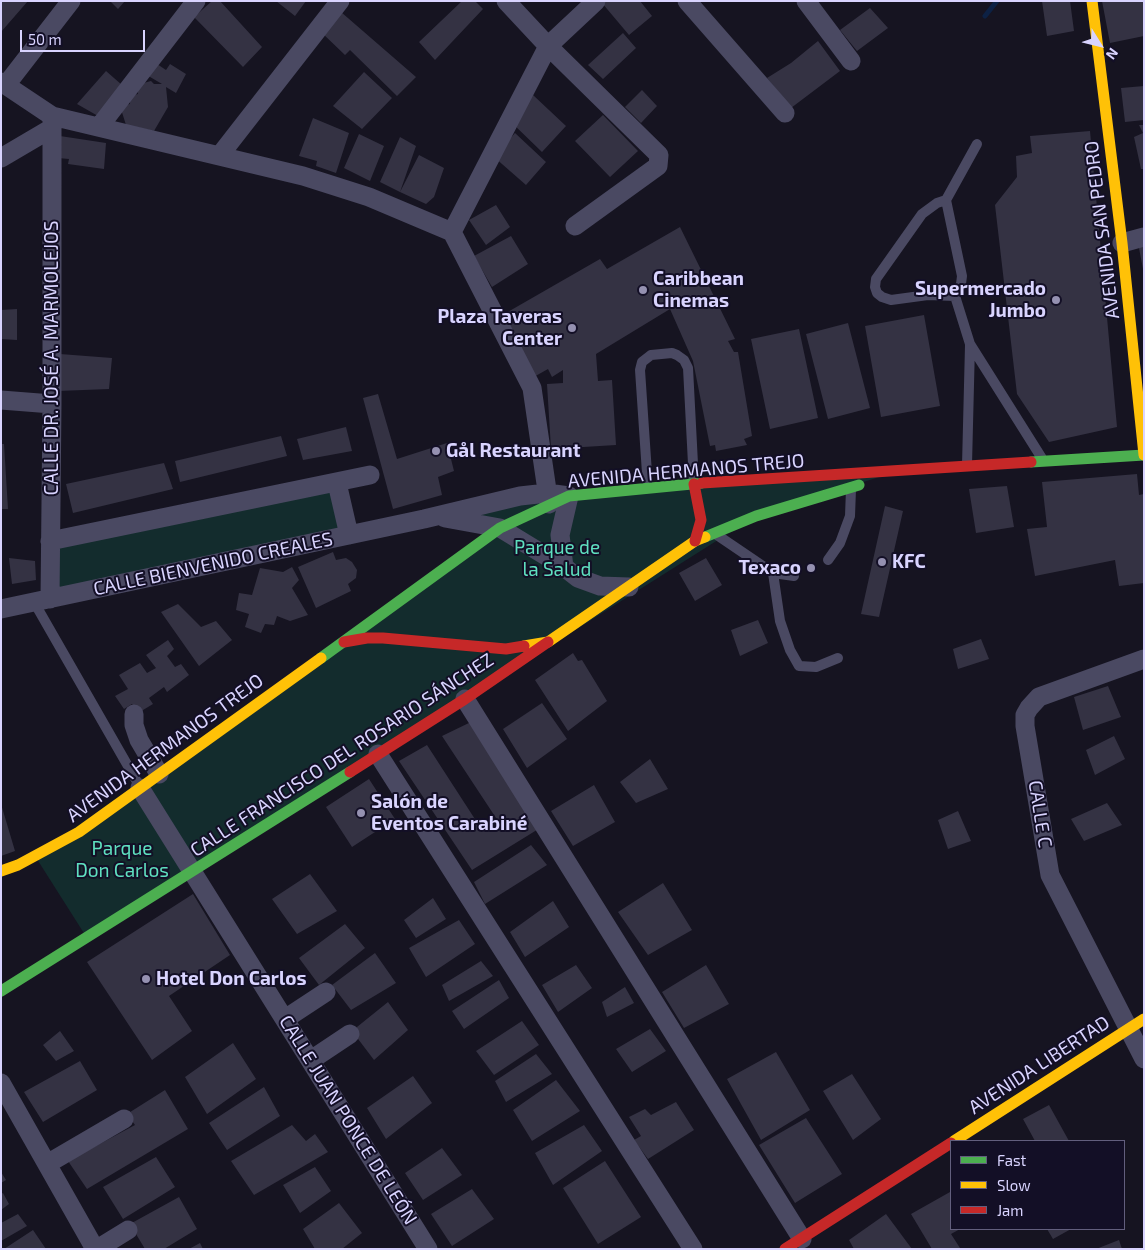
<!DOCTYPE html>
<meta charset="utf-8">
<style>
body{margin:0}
#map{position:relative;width:1145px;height:1250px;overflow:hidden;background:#161421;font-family:"Exo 2",sans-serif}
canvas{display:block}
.frame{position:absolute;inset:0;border:2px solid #d9d4ff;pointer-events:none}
.legend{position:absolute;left:950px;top:1140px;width:175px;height:90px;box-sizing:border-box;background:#130f26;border:1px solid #625e7d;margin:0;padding:6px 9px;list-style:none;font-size:15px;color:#d9d4ff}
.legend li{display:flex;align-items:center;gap:10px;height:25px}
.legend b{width:25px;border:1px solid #625e7d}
.north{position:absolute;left:1075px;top:20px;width:50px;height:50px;-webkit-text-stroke:4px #130f26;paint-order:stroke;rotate:126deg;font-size:14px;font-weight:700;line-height:20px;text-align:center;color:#d9d4ff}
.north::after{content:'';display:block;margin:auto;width:18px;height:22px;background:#d9d4ff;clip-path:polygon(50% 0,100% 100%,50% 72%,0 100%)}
.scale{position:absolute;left:20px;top:30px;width:125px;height:22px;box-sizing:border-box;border:2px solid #d9d4ff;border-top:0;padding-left:6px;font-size:15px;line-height:18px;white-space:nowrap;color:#d9d4ff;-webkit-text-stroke:4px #130f26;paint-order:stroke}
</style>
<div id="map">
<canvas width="1145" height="1250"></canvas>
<div class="frame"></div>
<ul class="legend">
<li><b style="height:6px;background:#4caf50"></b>Fast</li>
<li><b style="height:6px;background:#ffc107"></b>Slow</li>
<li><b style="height:6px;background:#c62828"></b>Jam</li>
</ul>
<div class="north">N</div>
<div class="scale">50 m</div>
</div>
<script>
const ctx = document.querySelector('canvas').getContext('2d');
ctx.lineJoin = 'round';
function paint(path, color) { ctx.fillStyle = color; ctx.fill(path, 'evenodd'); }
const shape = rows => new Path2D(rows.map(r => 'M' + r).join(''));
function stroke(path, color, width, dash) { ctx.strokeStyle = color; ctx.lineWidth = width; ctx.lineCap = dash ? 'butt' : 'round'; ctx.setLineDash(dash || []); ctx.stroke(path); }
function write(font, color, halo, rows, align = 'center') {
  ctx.font = font + ' "Exo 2",sans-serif'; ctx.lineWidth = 4; ctx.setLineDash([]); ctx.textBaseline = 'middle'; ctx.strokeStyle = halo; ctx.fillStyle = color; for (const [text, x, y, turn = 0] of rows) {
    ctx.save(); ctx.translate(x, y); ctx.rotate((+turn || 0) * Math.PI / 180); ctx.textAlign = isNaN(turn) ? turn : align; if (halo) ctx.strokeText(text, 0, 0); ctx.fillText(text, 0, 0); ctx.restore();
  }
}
paint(shape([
 [895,472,756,516,87,938,35,856,499,528,468,521,520,496],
 [340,482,349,535,50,599,50,541]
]), '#132c2d');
stroke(shape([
 [985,16,997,1]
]), '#0d2144', 5);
paint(shape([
 [1,1,28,1,1,32],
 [110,1,125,1,118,9],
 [212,1,220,1,262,47,243,67,194,17],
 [276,1,306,1,295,16],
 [462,1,475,1,483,9,435,60,419,42],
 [604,1,640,1,652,16,629,35,602,3],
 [1042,1,1070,1,1074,31,1047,36],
 [1102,1,1144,1,1144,36,1110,43],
 [870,8,888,28,857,51,840,30],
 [341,12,416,77,397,96,350,50,345,55,321,32],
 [623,33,636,48,603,79,588,65],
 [818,41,840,71,791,108,767,78,791,63],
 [154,62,166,70,170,64,186,74,176,93,166,87,168,107,154,131,126,125,120,106,130,104,129,96,138,94,136,85,151,81,154,84,162,84,145,74],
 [106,71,122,85,98,116,77,104],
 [364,72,392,98,362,129,333,106],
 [1144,86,1144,120,1125,122,1121,88],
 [642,90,657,106,641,123,625,107],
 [533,95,566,126,542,152,512,123],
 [603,115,638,151,610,177,575,141],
 [313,118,349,133,336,173,316,166,317,161,299,156],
 [1139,125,1144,125,1144,169,1141,169,1134,137,1143,133],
 [1090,131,1117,427,1049,442,1017,394,995,205,1017,177,1016,156,1032,153,1030,136],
 [515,133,546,162,526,185,494,157],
 [359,134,384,146,370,181,344,168],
 [60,136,106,143,104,169,68,164,69,159,58,158],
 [400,137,416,146,400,192,419,155,444,168,434,197,426,204,400,192,380,182],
 [496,205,510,227,486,245,469,220],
 [680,227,735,339,728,341,734,352,738,352,752,436,744,439,747,445,716,451,715,445,710,446,693,361,670,309,596,354,598,381,612,380,616,445,551,449,547,384,563,383,563,370,552,377,548,369,532,378,499,317,600,259,607,269],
 [511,236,528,264,492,287,474,256],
 [1138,243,1144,243,1144,269,1143,269],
 [17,309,17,340,1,339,1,310],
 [924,315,940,406,881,417,865,326],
 [848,323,870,408,828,419,806,334],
 [799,329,818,418,770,429,751,339],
 [60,354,112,358,109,389,58,391],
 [378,394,397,459,447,443,454,471,438,477,442,495,393,509,363,398],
 [346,427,352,451,303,460,297,439],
 [281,436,287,456,180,482,175,461],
 [1,444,4,444,8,509,1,509],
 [164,463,173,489,73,513,66,484],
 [1137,474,1139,495,1144,494,1144,583,1119,586,1115,560,1035,576,1027,529,1047,527,1042,482],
 [1007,486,1014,527,976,533,969,489],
 [885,506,903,511,879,617,861,614],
 [333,552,336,560,346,558,352,562,357,570,356,578,348,584,351,591,316,608,298,567],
 [9,558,35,561,36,580,12,584],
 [706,558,722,585,695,601,679,573],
 [292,567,299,580,292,588,308,615,290,621,277,616,274,625,265,624,261,633,245,627,249,614,236,610,239,593,252,595,260,568,283,572],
 [178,604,201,627,216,621,232,640,199,666,161,612],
 [758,620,768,643,740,656,731,630],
 [981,639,989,659,958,669,953,649],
 [168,640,174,649,167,656,175,667,181,664,189,675,167,692,164,687,149,698,153,704,138,713,132,704,124,709,115,696,128,689,119,675,140,663,147,673,156,668,146,655],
 [573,653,578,661,582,660,607,701,568,731,535,680],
 [1108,686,1121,717,1083,730,1074,697],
 [542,703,567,739,527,768,503,729],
 [473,721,540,828,472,870,399,761,427,745,482,830,498,821,442,736],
 [1114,736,1125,759,1095,775,1086,750],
 [650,759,668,789,636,803,620,782],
 [369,779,395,819,352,847,326,807],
 [594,785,615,822,573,846,551,811],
 [1107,803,1122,825,1084,841,1071,819],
 [1,804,15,851,1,856],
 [958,811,971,841,948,849,938,820],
 [531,845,547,865,485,904,474,882],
 [310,874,337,911,297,934,272,899],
 [663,883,692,930,648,955,618,912],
 [193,894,230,955,169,996,192,1031,152,1060,87,962],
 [433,898,446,919,416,938,404,920],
 [553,901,569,927,525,957,510,932],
 [459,920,475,944,426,977,409,948],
 [345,924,365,948,319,985,299,958],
 [375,953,396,983,351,1010,332,985],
 [481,961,493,976,449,1001,442,985],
 [576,965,592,988,558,1012,542,985],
 [706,965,729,1004,684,1028,662,992],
 [499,980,509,998,464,1029,452,1011],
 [625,987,634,1003,607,1017,602,1002],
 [388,1002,408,1030,374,1060,352,1031],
 [522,1021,539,1045,494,1075,476,1051],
 [650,1029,666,1051,632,1072,616,1049],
 [60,1031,74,1051,56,1061,43,1045],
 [233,1043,256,1079,207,1114,185,1077],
 [776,1052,810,1110,761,1140,727,1079],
 [536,1054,552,1074,506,1102,495,1081],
 [80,1061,97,1090,43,1122,24,1092],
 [852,1074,881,1119,853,1140,823,1091],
 [413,1076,432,1103,386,1139,367,1108],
 [556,1080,580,1111,532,1141,513,1110],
 [264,1087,280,1116,227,1150,209,1123],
 [165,1090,188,1129,87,1189,68,1161,135,1125,127,1114],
 [676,1102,694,1130,648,1159,634,1140,641,1136,629,1117,645,1109,651,1115],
 [1049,1105,1069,1141,1035,1141,1023,1119],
 [806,1118,842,1174,795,1203,759,1145],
 [292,1125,306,1141,315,1134,328,1152,254,1195,231,1161],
 [584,1125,602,1151,553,1185,535,1153],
 [442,1148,462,1175,423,1200,405,1173],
 [156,1157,175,1187,123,1219,103,1187],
 [605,1161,641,1217,598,1244,563,1188],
 [315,1167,331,1191,300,1213,283,1185],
 [1,1172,6,1180,1,1183],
 [472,1189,494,1219,452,1246,431,1214],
 [950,1192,951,1229,960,1229,951,1234,960,1248,932,1249,911,1214],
 [3,1193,9,1204,1,1210,1,1194],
 [179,1197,197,1229,164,1249,145,1249,130,1224],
 [339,1203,362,1233,342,1249,315,1249,303,1229],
 [18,1214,27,1226,1,1241,1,1223],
 [886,1214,912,1249,854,1249,849,1240],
 [1047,1229,1071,1229,1053,1239],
 [33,1230,46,1249,4,1249],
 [1119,1240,1122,1249,1096,1249],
 [200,1243,203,1249,189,1249]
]), '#343243');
stroke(shape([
 [946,200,962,276,961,284,955,296,970,344,1043,460],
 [955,296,928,295,891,300,882,297,877,293,875,287,876,279,922,214,937,203,946,200,977,144],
 [967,465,970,345],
 [648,488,640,370,642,362,651,355,672,353,677,355,684,360,688,368,694,483],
 [717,535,773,573,794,576],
 [828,560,840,543,850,516,851,489],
 [773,573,780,621,790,650,799,666,816,667,838,658],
 [34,602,140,787]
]), '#4a4962', 10);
stroke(shape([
 [506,1,548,46,659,155,658,166,575,226],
 [687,1,785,113],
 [806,1,851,61],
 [1,82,52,116,303,176,369,197,452,232,532,388,549,504],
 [6,85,71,1],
 [99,127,196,1],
 [220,155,340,1],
 [1,158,52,128],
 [452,232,548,46,596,1],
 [1122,243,1144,237],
 [1,400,52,404],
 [337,483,349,535],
 [445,518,500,528,564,567],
 [50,541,370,475],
 [50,599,52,404,52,116],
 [1,609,424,519,520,496,547,493,569,496,560,535,564,567,578,578,600,586,629,587],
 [1144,659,1039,697,1029,708,1025,715,1025,726,1050,875,1144,1059],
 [465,699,802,1239],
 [134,714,134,725,139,740,159,774],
 [378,754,693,1249],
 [140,788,428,1249],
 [285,1019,326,992],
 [311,1060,350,1034],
 [1,1083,95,1249],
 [47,1164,124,1119],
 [97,1249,128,1230]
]), '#4a4962', 19);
stroke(shape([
 [1031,462,1144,455],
 [705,537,756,516,859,485],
 [321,658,500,528,569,496,702,483],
 [1,991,350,772]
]), '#4caf50', 11);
stroke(shape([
 [1092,1,1122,243,1144,455],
 [524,646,548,642,695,541,705,537],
 [1,871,18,865,79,832,321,658],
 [954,1141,1144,1019]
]), '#ffc107', 11);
stroke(shape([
 [702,483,1031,462],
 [694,484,701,520,695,541],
 [344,642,367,638,383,638,506,649,524,646],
 [350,772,465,699,548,642],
 [785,1249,951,1143]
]), '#c62828', 11);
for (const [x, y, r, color] of [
 [643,290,5,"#9591b1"],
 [1056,300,5,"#9591b1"],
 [572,328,5,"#9591b1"],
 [436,451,5,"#9591b1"],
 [882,562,5,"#9591b1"],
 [811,568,5,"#9591b1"],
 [361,813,5,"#9591b1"],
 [146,979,5,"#9591b1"]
]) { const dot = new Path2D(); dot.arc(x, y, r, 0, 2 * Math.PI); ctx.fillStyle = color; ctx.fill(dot); stroke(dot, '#130f26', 2); }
write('19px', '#d9d4ff', '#130f26', [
 ["AVENIDA SAN PEDRO",1102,230,-97],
 ["CALLE DR. JOSÉ A. MARMOLEJOS",52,358,-90],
 ["AVENIDA HERMANOS TREJO",686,471,-5],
 ["CALLE BIENVENIDO CREALES",213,564,-12],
 ["AVENIDA HERMANOS TREJO",165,748,-36],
 ["CALLE FRANCISCO DEL ROSARIO SÁNCHEZ",342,755,-33],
 ["CALLE C",1040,814,81],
 ["AVENIDA LIBERTAD",1039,1065,-33],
 ["CALLE JUAN PONCE DE LEÓN",348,1120,58]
]);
write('bold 19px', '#d9d4ff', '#130f26', [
 ["Caribbean",653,279],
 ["Cinemas",653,301],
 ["Supermercado",1046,289,"right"],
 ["Jumbo",1046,311,"right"],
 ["Plaza Taveras",562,317,"right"],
 ["Center",562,339,"right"],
 ["Gål Restaurant",446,451],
 ["KFC",892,562],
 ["Texaco",801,568,"right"],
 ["Salón de",371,802],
 ["Eventos Carabiné",371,824],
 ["Hotel Don Carlos",156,979]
], 'left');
write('19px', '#5fe0c0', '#130f26', [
 ["Parque de",557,548],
 ["la Salud",557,570],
 ["Parque",122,849],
 ["Don Carlos",122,871]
]);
</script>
